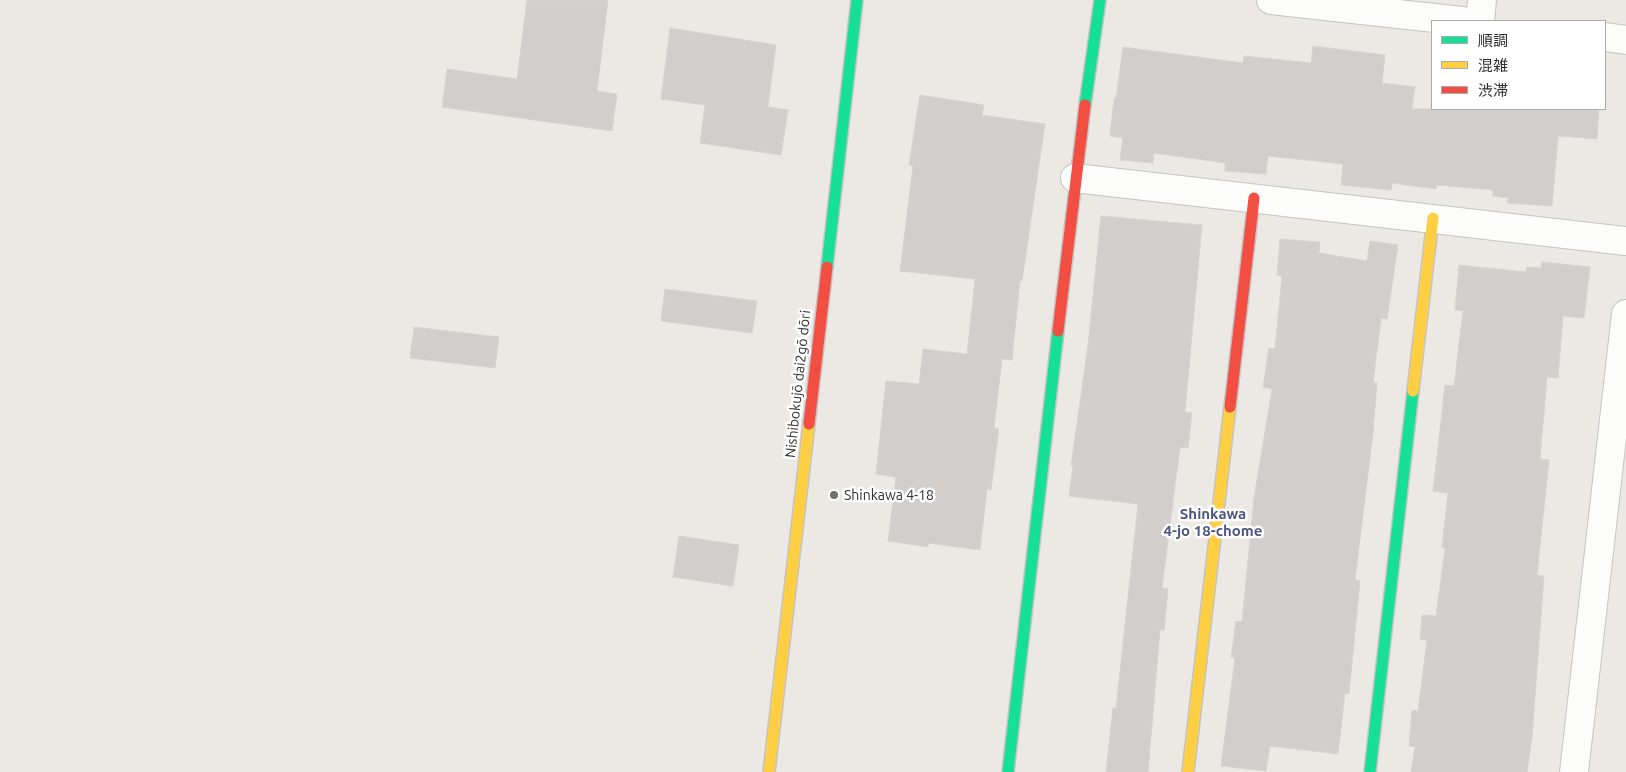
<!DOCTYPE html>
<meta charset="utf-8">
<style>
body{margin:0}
#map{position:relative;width:1626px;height:772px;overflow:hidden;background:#ece8e4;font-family:Ubuntu,"Noto Sans JP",sans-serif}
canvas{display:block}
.legend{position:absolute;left:1431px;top:20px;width:175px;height:90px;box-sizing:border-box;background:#fff;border:1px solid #ababab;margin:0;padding:6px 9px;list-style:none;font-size:15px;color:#2e2e2e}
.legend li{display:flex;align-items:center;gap:10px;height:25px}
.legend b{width:25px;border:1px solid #ababab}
</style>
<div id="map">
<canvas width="1626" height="772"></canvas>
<ul class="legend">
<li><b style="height:6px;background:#16e098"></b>順調</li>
<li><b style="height:6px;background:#ffcf43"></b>混雑</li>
<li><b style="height:6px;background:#f24e42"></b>渋滞</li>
</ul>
</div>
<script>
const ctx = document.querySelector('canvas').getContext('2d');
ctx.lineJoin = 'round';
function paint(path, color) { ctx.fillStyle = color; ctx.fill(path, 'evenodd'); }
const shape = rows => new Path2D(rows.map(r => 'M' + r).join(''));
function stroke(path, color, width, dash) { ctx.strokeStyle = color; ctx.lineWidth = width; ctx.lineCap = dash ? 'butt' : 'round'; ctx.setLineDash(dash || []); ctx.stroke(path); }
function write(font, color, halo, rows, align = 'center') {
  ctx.font = font + ' Ubuntu,sans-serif'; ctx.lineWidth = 5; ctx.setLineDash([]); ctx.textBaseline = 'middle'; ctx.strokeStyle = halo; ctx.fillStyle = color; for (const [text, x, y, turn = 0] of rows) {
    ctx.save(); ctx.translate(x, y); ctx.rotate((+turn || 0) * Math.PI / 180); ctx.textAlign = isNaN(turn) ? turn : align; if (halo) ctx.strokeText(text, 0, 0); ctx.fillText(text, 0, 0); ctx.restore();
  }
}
const building = shape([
 [527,0,608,0,597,91,617,94,612,131,442,107,447,69,517,79,527,0],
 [670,28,776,45,768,107,788,110,781,155,700,143,705,105,661,99,670,28],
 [1313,46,1385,55,1382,83,1415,87,1412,109,1599,109,1597,139,1558,136,1552,206,1507,203,1508,198,1493,196,1493,190,1437,185,1436,189,1392,183,1391,190,1341,185,1343,164,1268,156,1266,174,1225,171,1225,163,1154,153,1153,163,1120,160,1123,138,1110,136,1114,98,1116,98,1123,47,1243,63,1244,56,1311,63,1313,46],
 [920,95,984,105,982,115,1045,124,1022,281,1020,280,1012,360,1002,359,994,428,999,429,991,490,987,489,980,550,928,543,928,547,888,541,896,477,876,474,886,381,919,384,923,349,967,354,975,279,900,271,913,166,909,165,920,95],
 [1101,216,1202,225,1185,412,1192,413,1188,448,1180,447,1162,588,1168,589,1164,630,1160,630,1148,772,1106,772,1113,708,1116,709,1138,504,1069,496,1073,466,1071,466,1088,345,1101,216],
 [1280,239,1320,242,1319,253,1367,261,1370,241,1398,245,1387,319,1381,318,1373,383,1377,383,1373,433,1355,580,1360,581,1349,694,1345,693,1338,754,1270,746,1266,771,1221,766,1235,658,1231,657,1236,621,1242,622,1254,498,1272,389,1263,387,1269,348,1275,349,1282,276,1277,275,1280,239],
 [1542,262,1590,267,1584,318,1563,316,1558,378,1547,377,1540,459,1549,460,1537,575,1544,576,1532,737,1527,772,1411,772,1415,747,1409,746,1412,710,1418,711,1427,640,1420,639,1422,615,1436,616,1445,548,1442,547,1448,493,1433,491,1445,385,1454,386,1463,311,1455,310,1459,265,1526,272,1527,267,1541,268,1542,262],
 [665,289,757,301,752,333,661,321,665,289],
 [414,327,499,337,495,368,410,358,414,327],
 [679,536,739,545,733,586,673,577,679,536]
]);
paint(building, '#d1cecb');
stroke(building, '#d7d4d0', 1);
const street = shape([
 [1271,0,1462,21],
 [1480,21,1482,0],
 [1605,37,1626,40],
 [1075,178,1626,241],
 [1574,772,1626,314]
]);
const fast = shape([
 [1085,105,1100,0],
 [827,267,857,0],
 [1008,772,1058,331],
 [1370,772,1413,391]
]);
const slow = shape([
 [1413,391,1433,218],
 [769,772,809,424],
 [1188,772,1230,407]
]);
const jam = shape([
 [1058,331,1085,105],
 [1230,407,1254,198],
 [809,424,827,267]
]);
stroke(street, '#c5c4c5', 30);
stroke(fast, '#c5c4c5', 14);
stroke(slow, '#c5c4c5', 14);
stroke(jam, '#c5c4c5', 14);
stroke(street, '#fcfcfb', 28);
stroke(fast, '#16e098', 11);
stroke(slow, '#ffcf43', 11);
stroke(jam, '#f24e42', 11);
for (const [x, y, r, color] of [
 [834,495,5,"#706f6e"]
]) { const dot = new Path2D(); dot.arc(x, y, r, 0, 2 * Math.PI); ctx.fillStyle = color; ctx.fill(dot); stroke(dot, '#fff', 2); }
write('14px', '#2e2e2e', '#fff', [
 ["Nishibokujō dai2gō dōri",798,384,-84]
]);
write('14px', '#2e2e2e', '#fff', [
 ["Shinkawa 4-18",844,495]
], 'left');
write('bold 15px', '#4d5680', '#fff', [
 ["Shinkawa",1213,514],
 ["4-jo 18-chome",1213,531]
]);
</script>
